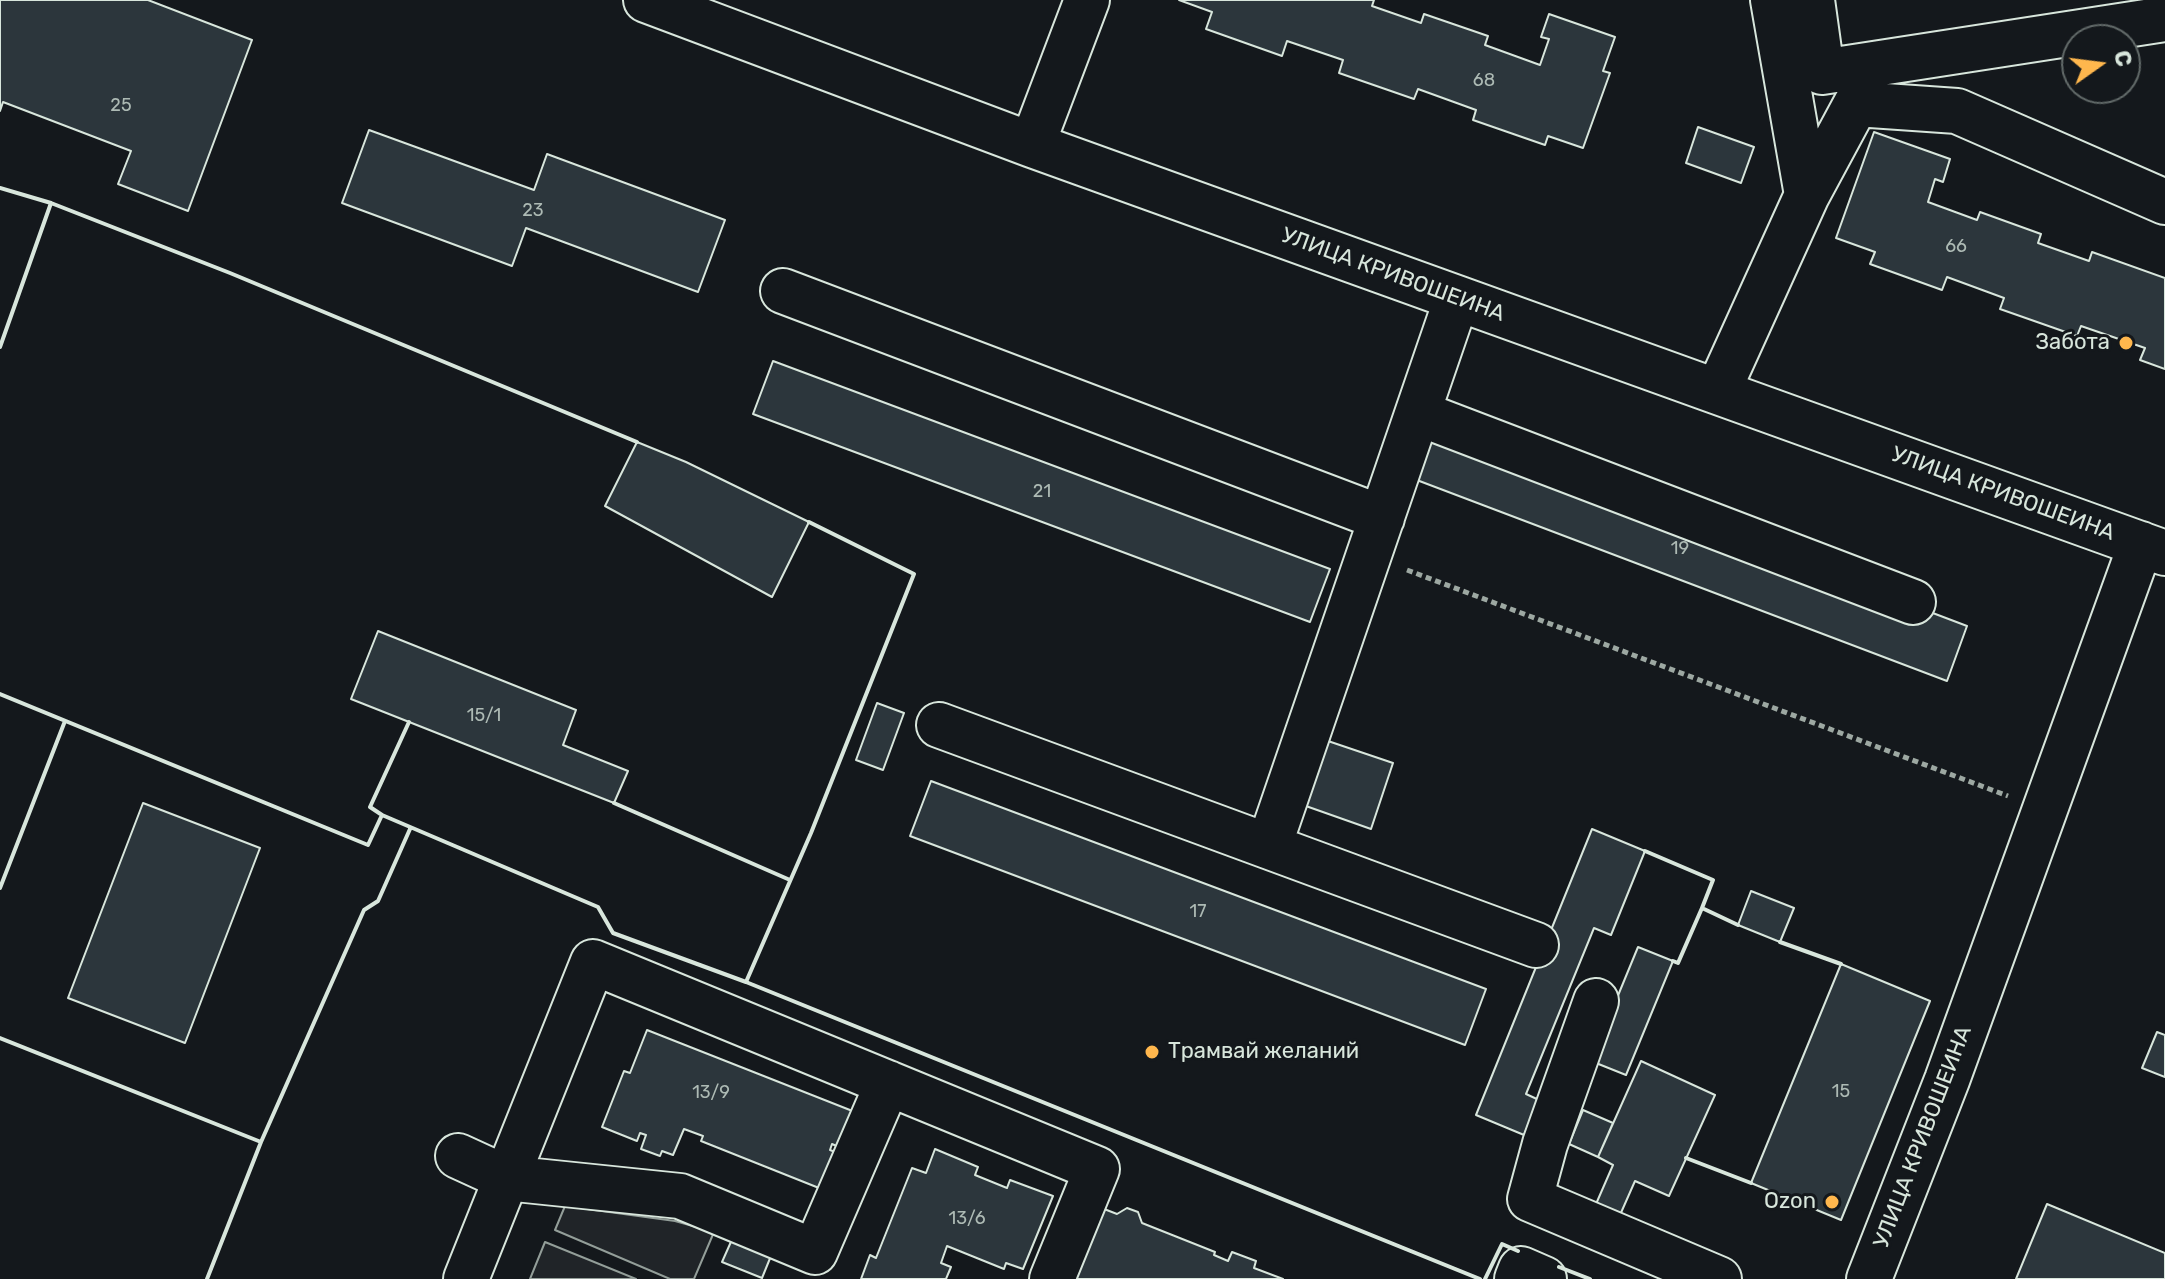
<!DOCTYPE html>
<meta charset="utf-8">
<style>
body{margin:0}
#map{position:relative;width:2165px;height:1279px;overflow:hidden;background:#14181c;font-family:Rubik,sans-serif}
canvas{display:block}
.north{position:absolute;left:2061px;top:24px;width:80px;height:80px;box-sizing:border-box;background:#14181c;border:2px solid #626a69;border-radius:50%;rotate:76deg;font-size:22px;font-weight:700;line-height:32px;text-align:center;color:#d8e6dc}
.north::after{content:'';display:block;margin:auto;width:28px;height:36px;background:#ffb74d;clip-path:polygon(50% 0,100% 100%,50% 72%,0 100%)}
</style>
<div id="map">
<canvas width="2165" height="1279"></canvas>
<div class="north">С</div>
</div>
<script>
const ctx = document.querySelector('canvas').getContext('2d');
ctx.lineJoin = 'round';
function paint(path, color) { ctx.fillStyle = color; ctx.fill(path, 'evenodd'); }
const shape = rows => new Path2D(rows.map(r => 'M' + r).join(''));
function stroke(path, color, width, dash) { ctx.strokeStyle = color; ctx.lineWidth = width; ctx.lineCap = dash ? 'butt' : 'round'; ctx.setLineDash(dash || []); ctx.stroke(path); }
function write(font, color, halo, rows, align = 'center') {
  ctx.font = font + ' Rubik,sans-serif'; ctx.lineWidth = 6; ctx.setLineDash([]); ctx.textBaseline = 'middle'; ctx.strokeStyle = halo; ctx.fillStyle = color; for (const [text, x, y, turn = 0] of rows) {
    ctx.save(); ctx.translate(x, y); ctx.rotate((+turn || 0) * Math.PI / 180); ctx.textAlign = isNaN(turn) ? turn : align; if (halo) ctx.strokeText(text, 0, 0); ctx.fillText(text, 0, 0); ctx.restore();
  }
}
const green = shape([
 [565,1206,675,1221,714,1232,694,1279,670,1279,555,1230,565,1206],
 [545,1242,636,1279,530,1279,545,1242]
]);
paint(green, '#202428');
stroke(green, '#939e99', 2);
const building = shape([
 [0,0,148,0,252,40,188,211,118,184,131,151,3,102,0,111,0,0],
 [1179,0,1374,0,1372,6,1421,23,1424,14,1488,36,1485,45,1540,65,1549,39,1541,37,1549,14,1615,37,1603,71,1610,73,1583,148,1548,136,1545,145,1473,120,1476,110,1418,89,1414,99,1339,73,1343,60,1287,41,1282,56,1206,29,1212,12,1179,0],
 [1698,127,1754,147,1741,183,1686,163,1698,127],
 [369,130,534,190,547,154,725,220,698,292,526,228,512,266,342,203,369,130],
 [1874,132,1950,159,1943,182,1935,179,1928,202,1977,220,1980,212,2041,234,2038,243,2089,261,2092,252,2165,278,2165,369,2140,360,2145,348,2081,326,2077,336,2000,309,2004,298,1947,277,1942,290,1870,264,1875,252,1836,238,1874,132],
 [773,361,1330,569,1310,622,753,414,773,361],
 [1414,416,1967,626,1947,681,1393,471,1414,416],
 [637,442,686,462,809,522,772,597,605,506,637,442],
 [378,631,576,710,563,745,628,771,614,803,351,699,378,631],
 [877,703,904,713,883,770,856,760,877,703],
 [1325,740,1393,763,1371,829,1303,805,1325,740],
 [931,781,1486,989,1465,1045,910,836,931,781],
 [143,803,260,848,185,1043,68,998,143,803],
 [1592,829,1645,851,1611,935,1594,928,1526,1094,1539,1100,1524,1135,1476,1115,1592,829],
 [1751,891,1794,908,1780,942,1738,925,1751,891],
 [1638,947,1673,961,1626,1075,1591,1061,1638,947],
 [1841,964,1930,1001,1841,1220,1751,1183,1841,964],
 [647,1030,855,1112,841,1148,832,1144,830,1150,838,1153,824,1190,701,1141,703,1136,684,1129,673,1155,662,1151,660,1156,641,1149,646,1135,640,1133,637,1141,602,1127,624,1071,630,1073,647,1030],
 [2157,1032,2165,1035,2165,1077,2142,1068,2157,1032],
 [1641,1061,1715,1095,1669,1196,1635,1181,1620,1215,1596,1204,1613,1165,1598,1157,1641,1061],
 [1583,1110,1613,1123,1598,1157,1569,1144,1583,1110],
 [935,1149,978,1167,975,1175,1007,1188,1010,1180,1053,1196,1023,1269,1006,1263,1004,1269,947,1246,941,1263,951,1267,946,1279,861,1279,870,1255,876,1258,912,1168,926,1173,935,1149],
 [2047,1204,2165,1253,2165,1279,2016,1279,2047,1204],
 [1099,1207,1117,1214,1127,1208,1138,1212,1142,1223,1215,1252,1214,1255,1228,1261,1232,1252,1256,1261,1254,1268,1283,1279,1071,1279,1099,1207],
 [734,1235,773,1251,762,1278,722,1262,734,1235]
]);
paint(building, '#2c363c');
stroke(building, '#d8e6dc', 2);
const minor = shape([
 [646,0,1032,145,2165,553],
 [1812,0,1822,72,2165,19],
 [1032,145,1087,0],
 [1807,195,1856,104,1957,111,2165,202],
 [783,291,1382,518],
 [1718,391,1807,195,1773,0],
 [1418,413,1913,602],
 [939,725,1536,945],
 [1269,846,1457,298],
 [1596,1001,1545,1144,1530,1199,1719,1279],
 [458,1156,506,1178,680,1196,815,1252,888,1083],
 [466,1279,593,962,1097,1169,1052,1279],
 [1517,1279,1521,1269,1544,1279],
 [1869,1279,1947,1080,2141,544]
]);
stroke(minor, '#d8e6dc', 48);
stroke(shape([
 [1407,570,2008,796]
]), '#9da8a2', 5, [6, 4]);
stroke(minor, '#14181c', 44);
stroke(shape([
 [0,188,51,203,230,273,637,442],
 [0,347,51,203],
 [0,694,368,845,382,815,598,907,613,933,746,982,811,833,914,574,809,522],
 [614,803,790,880],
 [382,815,370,807,409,722],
 [1645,851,1713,880,1702,908],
 [0,888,65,721],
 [1780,942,1841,964],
 [1673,961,1678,963,1702,908,1738,925],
 [746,982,1480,1279],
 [0,1038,261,1142],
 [1686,1158,1751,1183],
 [1559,1267,1590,1279],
 [207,1279,261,1142,364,910,378,901,410,829],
 [1485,1279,1502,1244,1518,1251]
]), '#d8e6dc', 4);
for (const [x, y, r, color] of [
 [2126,343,8,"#ffb74d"],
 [1152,1052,8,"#ffb74d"],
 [1832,1202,8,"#ffb74d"]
]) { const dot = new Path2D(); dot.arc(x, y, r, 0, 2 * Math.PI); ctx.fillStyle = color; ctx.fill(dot); stroke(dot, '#14181c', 3); }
write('18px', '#adbab4', null, [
 ["68",1484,81],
 ["25",121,106],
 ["23",533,211],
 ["66",1956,247],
 ["21",1042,492],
 ["19",1680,549],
 ["15/1",484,716],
 ["17",1198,912],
 ["15",1841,1092],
 ["13/9",711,1093],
 ["13/6",967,1219]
]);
write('22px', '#d8e6dc', '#14181c', [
 ["УЛИЦА КРИВОШЕИНА",1393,275,20],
 ["УЛИЦА КРИВОШЕИНА",2003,494,20],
 ["УЛИЦА КРИВОШЕИНА",1923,1137,-69]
]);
write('22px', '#d8e6dc', '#14181c', [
 ["Забота",2110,343],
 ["Трамвай желаний",1168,1052,"left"],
 ["Ozon",1816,1202]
], 'right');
</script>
